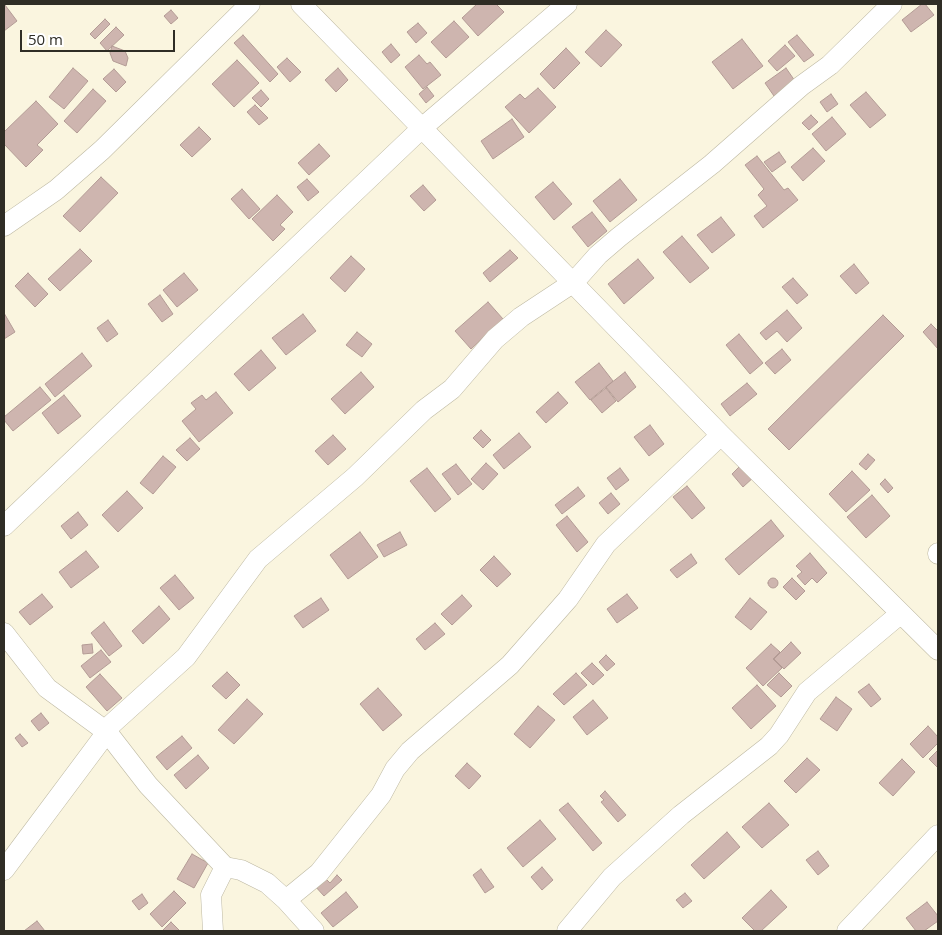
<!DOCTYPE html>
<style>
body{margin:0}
#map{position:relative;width:942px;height:935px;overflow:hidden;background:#faf5df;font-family:"Open Sans",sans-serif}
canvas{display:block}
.frame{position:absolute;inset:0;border:5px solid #2f2d25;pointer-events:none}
.scale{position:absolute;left:20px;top:30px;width:155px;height:22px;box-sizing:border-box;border:2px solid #2f2d25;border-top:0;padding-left:6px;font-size:15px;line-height:18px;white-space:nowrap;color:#2f2d25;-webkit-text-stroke:4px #fff;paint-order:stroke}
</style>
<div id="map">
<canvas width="942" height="935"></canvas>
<div class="frame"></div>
<div class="scale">50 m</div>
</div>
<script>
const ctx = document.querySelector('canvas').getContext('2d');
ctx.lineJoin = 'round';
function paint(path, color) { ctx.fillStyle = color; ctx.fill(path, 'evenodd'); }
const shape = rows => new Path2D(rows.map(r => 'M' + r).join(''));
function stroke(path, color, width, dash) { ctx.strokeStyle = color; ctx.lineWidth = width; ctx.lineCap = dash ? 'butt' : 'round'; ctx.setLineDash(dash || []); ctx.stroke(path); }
const building = shape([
 [477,4,496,4,504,12,478,36,462,18,477,4],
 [922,4,925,4,934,15,911,32,902,20,922,4],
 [5,5,17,21,4,31,4,6,5,5],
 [171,10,178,18,171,24,164,16,171,10],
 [105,19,110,24,95,39,90,34,105,19],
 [454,21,469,37,446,58,431,42,454,21],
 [418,23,427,33,416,43,407,32,418,23],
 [116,27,124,35,107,51,100,43,116,27],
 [606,30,622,45,601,67,585,52,606,30],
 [243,35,278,74,270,82,234,43,243,35],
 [797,35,814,55,804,62,788,42,797,35],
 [742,39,763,66,733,89,712,62,742,39],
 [391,44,400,55,391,63,382,52,391,44],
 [785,45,795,56,777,71,768,61,785,45],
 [112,46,125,51,128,58,126,66,113,61,110,53,112,46],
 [566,48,580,63,554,89,540,74,566,48],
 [419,55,427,64,430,62,441,75,423,89,405,67,419,55],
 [287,58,301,72,290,82,277,67,287,58],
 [237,60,259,83,234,107,212,84,237,60],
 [73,68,88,81,64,109,49,97,73,68],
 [338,68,348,80,336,92,325,80,338,68],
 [786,68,795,81,774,96,765,83,786,68],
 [114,69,126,82,116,92,103,79,114,69],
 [427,87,434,96,426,103,419,94,427,87],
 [538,88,556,107,529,133,505,107,520,94,525,99,538,88],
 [93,89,106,101,77,133,64,121,93,89],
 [261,90,269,99,261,107,252,98,261,90],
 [866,92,886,115,870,128,850,105,866,92],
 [831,94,838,104,827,112,820,102,831,94],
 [36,101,58,124,37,145,43,150,26,167,4,144,4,132,36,101],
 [255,105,268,118,259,125,247,112,255,105],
 [811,115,818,122,809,130,802,123,811,115],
 [832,117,846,134,826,151,812,134,832,117],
 [512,119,524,137,493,159,481,141,512,119],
 [199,127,211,139,192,157,180,145,199,127],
 [319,144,330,156,309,175,298,163,319,144],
 [813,148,825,161,803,181,791,167,813,148],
 [779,152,786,162,772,172,764,162,779,152],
 [757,156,784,190,788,188,798,200,763,228,754,216,767,206,758,195,764,189,745,165,757,156],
 [101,177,118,193,80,232,63,216,101,177],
 [307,179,319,192,308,201,297,187,307,179],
 [620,179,637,200,610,222,593,201,620,179],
 [553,182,572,204,554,220,535,197,553,182],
 [423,185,436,200,424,211,410,196,423,185],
 [242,189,260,209,249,219,231,199,242,189],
 [277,195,293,212,280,225,285,229,273,241,252,219,277,195],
 [592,212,607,231,588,247,572,227,592,212],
 [721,217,735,235,712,253,697,235,721,217],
 [682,236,709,268,690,283,663,252,682,236],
 [80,249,92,261,60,291,48,279,80,249],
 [510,250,518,258,490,282,483,273,510,250],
 [351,256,365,269,345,292,330,278,351,256],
 [638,259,654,278,624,304,608,284,638,259],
 [854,264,869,283,856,294,840,276,854,264],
 [28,273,48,294,35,307,15,286,28,273],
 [184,273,198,290,177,307,163,290,184,273],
 [793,278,808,295,797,304,782,287,793,278],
 [160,295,173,314,162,322,148,304,160,295],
 [488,302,503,319,471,349,455,331,488,302],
 [787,310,802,328,787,342,777,331,766,340,760,333,787,310],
 [4,313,15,332,4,339,4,313],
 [303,314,316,331,286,355,272,338,303,314],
 [883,315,904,336,789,450,768,429,883,315],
 [108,320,118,334,107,342,97,328,108,320],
 [931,324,938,331,938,349,923,332,931,324],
 [357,332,372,344,362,357,346,345,357,332],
 [739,334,763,363,750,374,726,345,739,334],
 [782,349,791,360,775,374,765,363,782,349],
 [261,350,276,368,249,391,234,374,261,350],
 [82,353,92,366,55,397,45,384,82,353],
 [599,363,613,381,590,400,575,382,599,363],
 [361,372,374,387,345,414,331,399,361,372],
 [625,372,636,387,618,402,606,387,625,372],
 [747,383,757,394,730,416,721,404,747,383],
 [40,387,51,400,13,431,4,420,4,417,40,387],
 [606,388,616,401,602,413,591,400,606,388],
 [216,392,233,413,199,442,182,421,196,409,191,403,202,395,206,400,216,392],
 [558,392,568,403,546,423,536,412,558,392],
 [64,395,81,416,58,434,42,413,64,395],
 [650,425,664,444,649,456,634,437,650,425],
 [481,430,491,440,483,448,473,438,481,430],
 [519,433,531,447,504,469,493,455,519,433],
 [333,435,346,449,328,465,315,451,333,435],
 [190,438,200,449,187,461,176,450,190,438],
 [868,454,875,460,866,470,859,464,868,454],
 [163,456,176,467,153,494,140,483,163,456],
 [486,463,498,474,483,490,471,479,486,463],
 [743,463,755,476,743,487,732,474,743,463],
 [456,464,472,484,458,495,442,474,456,464],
 [427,468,451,499,435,512,410,481,427,468],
 [620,468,629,480,616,490,607,478,620,468],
 [852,471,870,490,846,512,829,494,852,471],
 [885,479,893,488,888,493,880,484,885,479],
 [687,486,705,508,692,519,673,497,687,486],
 [578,487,585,496,562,514,555,505,578,487],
 [127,491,143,508,118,532,102,515,127,491],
 [611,493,620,504,608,514,599,503,611,493],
 [872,495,890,516,866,538,847,517,872,495],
 [78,512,88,525,71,539,61,526,78,512],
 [567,516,588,542,577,552,556,525,567,516],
 [771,520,784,536,739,575,725,559,771,520],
 [360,532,378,557,348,579,330,555,360,532],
 [400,532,407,545,384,557,377,545,400,532],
 [86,551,99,567,71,588,59,572,86,551],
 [810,553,827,573,817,583,812,578,805,585,797,576,802,572,796,566,810,553],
 [691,554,697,563,677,578,670,570,691,554],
 [494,556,511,574,497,587,480,570,494,556],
 [175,575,194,598,179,610,160,588,175,575],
 [792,578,805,591,796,600,783,587,792,578],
 '768 583a5 5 0 1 1 10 0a5 5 0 1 1-10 0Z',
 [42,594,53,607,30,625,19,612,42,594],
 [627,594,638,608,617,623,607,609,627,594],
 [462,595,472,606,452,625,441,614,462,595],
 [321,598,329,610,303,628,294,616,321,598],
 [750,598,767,612,751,630,735,617,750,598],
 [159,606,170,619,143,644,132,631,159,606],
 [104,622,122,646,109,656,91,633,104,622],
 [435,623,445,634,425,650,416,639,435,623],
 [791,642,801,653,784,669,774,659,791,642],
 [92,644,93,653,83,654,82,645,92,644],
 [771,644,780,652,773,659,782,668,763,686,746,668,771,644],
 [101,650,111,662,90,678,81,666,101,650],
 [606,655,615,664,607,671,599,662,606,655],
 [592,663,604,675,593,685,581,673,592,663],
 [227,672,240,685,226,699,212,686,227,672],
 [576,673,587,685,564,705,553,694,576,673],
 [779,673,792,686,781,697,767,685,779,673],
 [100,674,122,698,107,711,86,687,100,674],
 [869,684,881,699,871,707,858,692,869,684],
 [757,685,776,706,751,729,732,708,757,685],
 [378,688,402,715,383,731,360,704,378,688],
 [836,697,852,709,837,731,820,719,836,697],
 [247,699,263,714,234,744,218,730,247,699],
 [593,700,608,718,587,735,573,717,593,700],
 [538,706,555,720,530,748,514,734,538,706],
 [41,713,49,723,39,731,31,721,41,713],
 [928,726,938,737,938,743,923,758,910,744,928,726],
 [20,734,28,743,22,747,15,738,20,734],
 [182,736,192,748,167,770,156,757,182,736],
 [938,750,938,768,929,759,938,750],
 [198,755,209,768,186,789,174,775,198,755],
 [807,758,820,770,796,793,784,781,807,758],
 [902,759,915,772,893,796,879,783,902,759],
 [467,763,481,776,469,789,455,776,467,763],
 [605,791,626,815,618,822,601,802,604,800,600,796,605,791],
 [568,803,602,843,593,851,559,810,568,803],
 [769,803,789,825,762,848,742,827,769,803],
 [540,820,556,839,523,867,507,848,540,820],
 [727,832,740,847,704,879,691,865,727,832],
 [818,851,829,866,818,875,806,860,818,851],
 [192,854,208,863,194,888,177,879,192,854],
 [542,867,553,880,542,890,531,877,542,867],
 [481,869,494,887,485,893,473,875,481,869],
 [337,875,342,880,324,896,314,885,323,876,330,883,337,875],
 [771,890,787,907,761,931,755,931,742,918,771,890],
 [174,891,186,903,162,927,150,914,174,891],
 [346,892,358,907,333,927,321,913,346,892],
 [685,893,692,901,683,908,676,900,685,893],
 [142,894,148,903,139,910,132,901,142,894],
 [927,902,938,916,938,921,924,931,916,931,906,918,927,902],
 [37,921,45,931,24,931,37,921],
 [171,922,180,931,162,931,171,922]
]);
paint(building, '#ceb5af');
stroke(building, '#b39b95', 1);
const street = shape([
 [301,4,721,435,938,650],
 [4,226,56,190,102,150,250,4],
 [4,526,423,127,567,4],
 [938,554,938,553],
 [4,633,47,688,107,732,148,785,225,867,241,870,267,883,286,900,314,931],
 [104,731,186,657,258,559,355,477,424,410,452,389,495,339,521,317,574,282,598,255,619,237,712,164,801,86,830,65,892,4],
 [4,870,107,732],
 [286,900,319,873,381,795,395,769,410,751,510,665,568,599,606,544,721,435],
 [213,931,211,895,225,867],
 [567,931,612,877,681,815,769,746,779,735,807,692,900,614],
 [847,931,938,835]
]);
stroke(street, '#bdb8a2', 21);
stroke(street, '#fff', 20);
</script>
